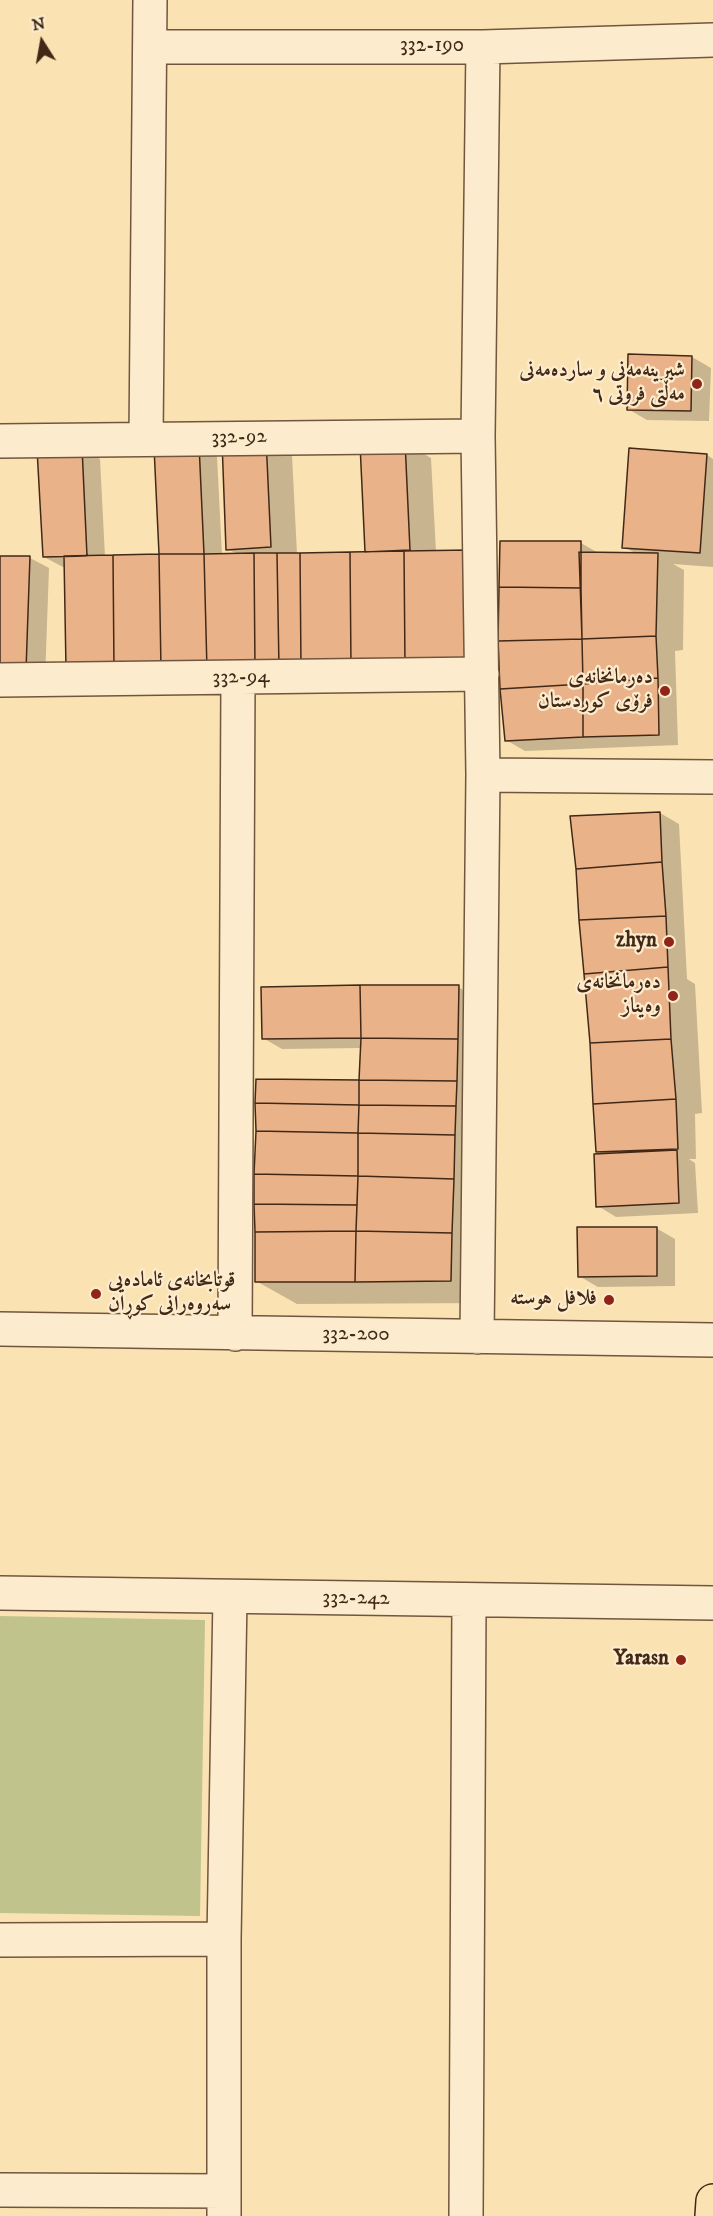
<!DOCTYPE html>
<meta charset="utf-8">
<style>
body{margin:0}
#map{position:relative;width:713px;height:2216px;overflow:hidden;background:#fae2b2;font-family:"IM FELL DW Pica",serif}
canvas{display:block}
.north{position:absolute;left:12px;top:12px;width:60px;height:60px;-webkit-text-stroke:4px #fceccd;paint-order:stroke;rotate:349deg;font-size:16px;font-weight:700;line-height:24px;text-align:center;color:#422817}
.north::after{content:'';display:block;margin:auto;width:21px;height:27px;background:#422817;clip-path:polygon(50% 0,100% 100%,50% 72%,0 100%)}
</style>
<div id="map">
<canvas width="713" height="2216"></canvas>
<div class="north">N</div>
</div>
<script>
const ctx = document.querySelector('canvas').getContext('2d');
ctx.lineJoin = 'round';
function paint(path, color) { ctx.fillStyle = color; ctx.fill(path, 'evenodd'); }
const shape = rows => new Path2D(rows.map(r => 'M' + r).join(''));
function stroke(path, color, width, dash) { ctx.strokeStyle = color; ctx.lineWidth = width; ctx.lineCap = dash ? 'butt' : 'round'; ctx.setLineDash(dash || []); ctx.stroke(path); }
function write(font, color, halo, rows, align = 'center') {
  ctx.font = font + ' "IM FELL DW Pica",Amiri,serif'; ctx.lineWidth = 4.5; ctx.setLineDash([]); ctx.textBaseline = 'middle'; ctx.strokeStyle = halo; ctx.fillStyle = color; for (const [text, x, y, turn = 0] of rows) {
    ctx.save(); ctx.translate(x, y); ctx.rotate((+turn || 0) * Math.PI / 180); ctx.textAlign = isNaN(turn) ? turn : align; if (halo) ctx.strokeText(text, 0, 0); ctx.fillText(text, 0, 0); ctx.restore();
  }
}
paint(shape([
 [0,1616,205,1620,200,1916,0,1913]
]), '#c0c38b');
paint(shape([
 [629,356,692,357,711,368,709,421,647,420,628,409],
 [266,440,292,455,297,554,367,553,405,443,431,458,436,552,63,567,44,557,81,449,100,459,105,557,161,556,199,446,217,457,222,555,239,555,228,549],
 [707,455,713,459,713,567,673,564,684,570,683,650,675,651,678,745,525,751,506,740,581,543,600,554,637,554,624,547],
 [0,558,30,558,49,568,45,680,0,679],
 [660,813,679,824,687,979,695,984,702,1113,695,1114,696,1159,689,1159,695,1163,698,1213,616,1217,598,1206,605,1155,598,1151],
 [458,987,477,998,491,1303,297,1304,256,1281,361,1081,362,1048,282,1049,263,1038],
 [656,1228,675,1239,675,1286,598,1287,579,1276]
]), '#0003');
const building = shape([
 [628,354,692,356,691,411,627,410,628,354],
 [266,438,271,547,226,550,222,441,266,438],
 [405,441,410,550,365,552,360,444,405,441],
 [199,444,204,554,159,554,154,447,199,444],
 [82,447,87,556,43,557,37,449,82,447],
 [629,448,707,454,700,553,622,548,629,448],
 [500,541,581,541,581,588,499,587,500,541],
 [469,550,470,665,405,666,404,551,469,550],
 [404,551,405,666,351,667,350,552,404,551],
 [350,552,351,667,301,668,300,553,350,552],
 [579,552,658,553,656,636,582,639,579,552],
 [254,553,255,669,207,670,204,554,254,553],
 [254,553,277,553,279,668,255,669,254,553],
 [277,553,300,553,301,668,279,668,277,553],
 [159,554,204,554,207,670,161,669,159,554],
 [159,554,161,669,114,669,113,555,159,554],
 [113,555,114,669,66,669,64,556,113,555],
 [0,556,30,556,26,670,0,670,0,556],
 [499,587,581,588,582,639,498,641,499,587],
 [656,636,658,678,583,684,582,639,656,636],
 [582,639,583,684,500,689,498,641,582,639],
 [658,678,659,735,583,737,583,684,658,678],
 [583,684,583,737,505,741,500,689,583,684],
 [660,812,662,862,576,869,570,816,660,812],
 [662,862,666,916,579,920,576,869,662,862],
 [666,916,668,967,584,974,579,920,666,916],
 [668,967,671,1039,590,1043,584,974,668,967],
 [360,985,361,1038,262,1039,261,987,360,985],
 [360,985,459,985,458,1039,361,1038,360,985],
 [361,1038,458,1039,457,1081,359,1080,361,1038],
 [671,1039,676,1099,593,1104,590,1043,671,1039],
 [256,1079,359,1080,359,1105,255,1103,256,1079],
 [359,1080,457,1081,456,1106,359,1105,359,1080],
 [676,1099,678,1149,596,1152,593,1104,676,1099],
 [255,1103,359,1105,358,1133,256,1131,255,1103],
 [359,1105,456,1106,455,1135,358,1133,359,1105],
 [256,1131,358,1133,358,1176,254,1174,256,1131],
 [358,1133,455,1135,454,1179,358,1176,358,1133],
 [677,1150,679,1203,596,1207,594,1154,677,1150],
 [254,1174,358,1176,357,1205,254,1204,254,1174],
 [358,1176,454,1179,452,1233,356,1231,358,1176],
 [254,1204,357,1205,356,1231,255,1232,254,1204],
 [577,1227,657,1227,657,1276,578,1277,577,1227],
 [356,1231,355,1282,255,1282,255,1232,356,1231],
 [356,1231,452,1233,451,1281,355,1282,356,1231]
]);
paint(building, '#eab288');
stroke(building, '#422817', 1.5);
const minor = shape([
 [150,47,483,47,713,40],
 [146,439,150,0],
 [0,441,478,436],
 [0,680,482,674],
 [483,775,713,777],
 [0,1329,713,1340],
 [235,1334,238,678],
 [477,1337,483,775,478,436,483,47],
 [0,1593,713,1603],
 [0,1940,224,1939],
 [0,2190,224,2191],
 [224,2216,224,1939,230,1597],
 [466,2216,469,1601]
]);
const major = shape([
 [712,2216,713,2201]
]);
stroke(minor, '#70563e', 36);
stroke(major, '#422817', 36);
stroke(minor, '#fceccd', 33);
stroke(major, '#fae2b2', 33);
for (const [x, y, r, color] of [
 [697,384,6,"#8f2418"],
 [665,691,6,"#8f2418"],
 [669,942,6,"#8f2418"],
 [673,996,6,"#8f2418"],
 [96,1294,6,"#8f2418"],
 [609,1300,6,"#8f2418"],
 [681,1660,6,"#8f2418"]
]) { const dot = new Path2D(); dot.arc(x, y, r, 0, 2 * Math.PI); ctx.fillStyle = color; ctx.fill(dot); stroke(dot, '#fceccd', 2); }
write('21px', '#422817', '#fceccd', [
 ["332-190",432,47],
 ["332-92",239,438,-1],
 ["332-94",241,678,-1],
 ["332-200",356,1335,1],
 ["332-242",356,1599,1]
]);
write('bold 21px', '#422817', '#fceccd', [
 ["شیرینەمەنی و ساردەمەنی",685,372],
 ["مەڵتی فروتی ٦",685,396],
 ["دەرمانخانەی",653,679],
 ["فرۆی کوردستان",653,703],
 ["zhyn",657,942],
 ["دەرمانخانەی",661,984],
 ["وەیناز",661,1008],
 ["قوتابخانەی ئامادەیی",108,1282,"left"],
 ["سەروەرانی کوڕان",108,1306,"left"],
 ["فلافل هوسته",597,1300],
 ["Yarasn",669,1660]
], 'right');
</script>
